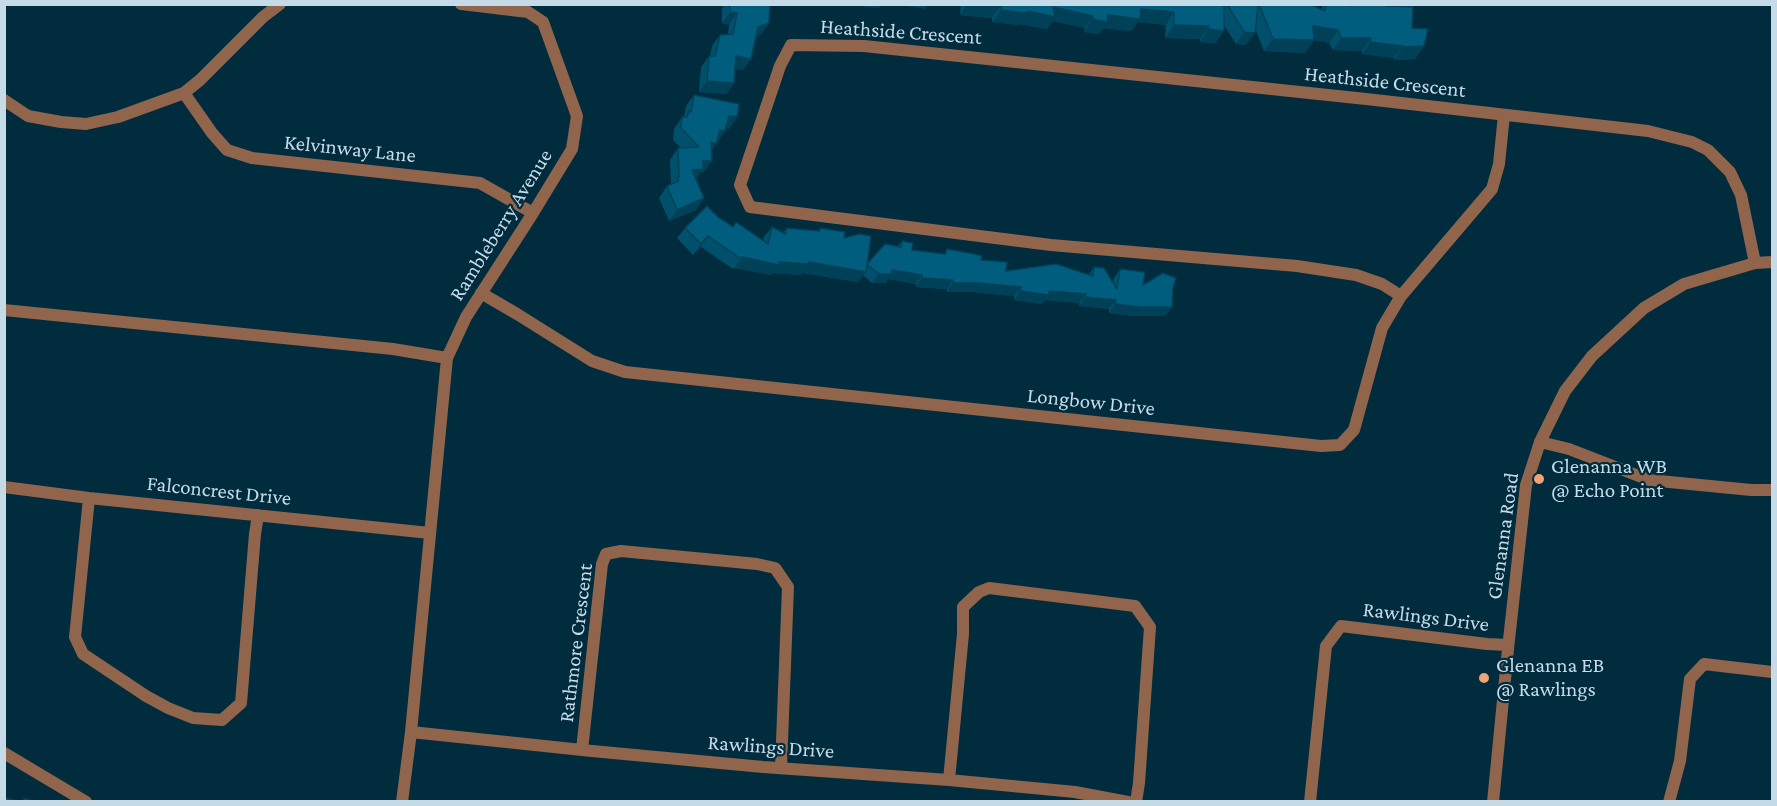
<!DOCTYPE html>
<style>
body{margin:0}
#map{position:relative;width:1777px;height:806px;overflow:hidden;background:#002c3e;font-family:"Crimson Pro",serif}
canvas{display:block}
.frame{position:absolute;inset:0;border:6px solid #c5dbe7;pointer-events:none}
</style>
<div id="map">
<canvas width="1777" height="806"></canvas>
<div class="frame"></div>
</div>
<script>
const ctx = document.querySelector('canvas').getContext('2d');
ctx.lineJoin = 'round';
const shape = rows => new Path2D(rows.map(r => 'M' + r).join(''));
function stroke(path, color, width, dash) { ctx.strokeStyle = color; ctx.lineWidth = width; ctx.lineCap = dash ? 'butt' : 'round'; ctx.setLineDash(dash || []); ctx.stroke(path); }
function paint(path, color) { ctx.fillStyle = color; ctx.fill(path, 'evenodd'); }
function write(font, color, halo, rows, align = 'center') {
  ctx.font = font + ' "Crimson Pro",serif'; ctx.lineWidth = 4.5; ctx.setLineDash([]); ctx.textBaseline = 'middle'; ctx.strokeStyle = halo; ctx.fillStyle = color; for (const [text, x, y, turn = 0] of rows) {
    ctx.save(); ctx.translate(x, y); ctx.rotate((+turn || 0) * Math.PI / 180); ctx.textAlign = isNaN(turn) ? turn : align; if (halo) ctx.strokeText(text, 0, 0); ctx.fillText(text, 0, 0); ctx.restore();
  }
}
stroke(shape([
 [184,93,212,133,227,150,252,158,480,183,533,213],
 [4,100,28,116,61,122,86,124,118,117,184,93,200,80,263,17,280,4],
 [481,293,517,314,592,361,625,372,1321,446,1340,445,1354,430,1382,328,1401,296,1492,189,1499,164,1504,115],
 [1401,296,1382,284,1356,275,1297,266,1051,245,750,207,740,185,780,66,791,45,864,46,1366,99,1648,131,1692,142,1708,150,1730,172,1741,195,1755,263],
 [4,310,393,349,447,358],
 [1540,442,1569,449,1649,480,1751,490,1772,490],
 [4,487,89,498,430,533],
 [89,498,75,637,83,654,146,696,168,708,193,718,222,720,241,703,255,534,258,515],
 [411,732,592,751,763,767,949,780,1075,792,1128,802],
 [582,750,602,564,606,554,621,551,757,564,775,568,788,587,781,767],
 [949,780,963,634,963,607,979,592,989,588,1135,606,1150,627,1139,783,1136,802],
 [402,802,411,732,447,358,466,317,533,213,572,149,577,116,543,22,528,12,461,4],
 [1310,802,1326,646,1341,626,1487,644,1508,645],
 [1669,802,1680,761,1690,679,1704,664,1772,672]
]), '#91654c', 12);
stroke(shape([
 [4,753,86,802],
 [1493,802,1508,649,1526,485,1540,442,1565,391,1592,356,1644,308,1684,284,1755,263,1772,262]
]), '#91654c', 12);
paint(shape([
 [725,4,770,4,769,23,761,34,756,36,751,59,743,70,735,69,734,83,726,94,699,92,701,67,709,56,710,56,712,46,720,35,728,34,729,25,722,23,722,9],
 [961,4,1310,4,1321,9,1324,4,1350,4,1351,6,1386,6,1412,28,1415,59,1394,60,1394,58,1362,54,1362,51,1333,50,1329,43,1314,40,1305,53,1264,51,1255,28,1255,33,1246,45,1236,44,1224,25,1224,31,1215,43,1200,42,1200,39,1165,38,1166,25,1138,22,1131,31,1103,28,1099,34,1084,32,1085,28,1053,21,1047,29,1019,24,1019,25,992,22,992,18,960,15],
 [694,95,737,117,729,129,726,128,725,131,716,143,712,150,704,172,701,172,696,179,696,210,669,221,659,198,667,186,671,184,670,160,678,148,681,148,673,140,674,129,682,117,684,117,686,106],
 [718,217,733,227,763,240,764,237,772,227,783,233,786,228,818,231,820,228,844,238,867,263,898,246,902,241,912,250,944,254,947,249,981,260,1006,271,1089,274,1094,267,1113,282,1114,278,1120,269,1143,285,1173,288,1172,307,1165,316,1133,316,1109,313,1109,309,1079,306,1079,303,1045,300,1042,304,1014,300,1014,296,972,292,947,292,947,289,915,287,916,284,888,279,886,283,872,283,863,275,858,282,802,273,801,275,773,273,772,275,734,268,733,269,701,247,693,255,677,238,685,228]
]), '#00506c');
paint(shape([
 [866,4,881,4,879,8,864,7],
 [896,4,928,4,925,9],
 [967,4,987,4,1001,6,992,18,960,15],
 [1053,7,1093,16,1085,28,1053,21,1047,29,1019,24,1019,25,992,22,1001,10,1028,11],
 [1141,9,1174,12,1166,25,1138,22,1131,31,1103,28,1099,34,1084,32,1092,19],
 [730,12,737,13,729,25,722,23],
 [769,23,761,34,750,39,758,27],
 [1174,25,1209,26,1200,39,1165,38],
 [1313,26,1338,30,1329,43,1305,38],
 [1208,29,1224,31,1215,43,1200,42],
 [1244,32,1255,33,1246,45,1236,44],
 [1341,38,1371,38,1362,51,1333,50],
 [1273,39,1314,40,1305,53,1264,51],
 [1370,42,1403,46,1394,58,1362,54],
 [1424,46,1415,59,1394,60,1403,47],
 [736,56,751,59,743,70,728,67],
 [707,81,734,83,726,94,699,92],
 [729,116,737,117,729,129,721,127],
 [720,130,725,131,717,143,712,141],
 [711,142,716,144,708,155],
 [703,161,712,161,704,172,701,172,695,181,692,170],
 [704,198,696,210,669,221,677,210],
 [708,236,701,247,693,255,701,244],
 [742,257,779,262,809,262,866,272,858,282,802,273,801,275,773,273,772,275,734,268],
 [892,270,922,275,916,284,888,279,886,283,872,283,879,274],
 [922,278,953,280,947,289,915,287],
 [953,283,978,283,1021,287,1014,296,972,292,947,292],
 [1020,291,1049,291,1086,294,1079,303,1045,300,1042,304,1014,300],
 [1085,297,1116,300,1109,309,1079,306],
 [1115,304,1172,307,1165,316,1133,316,1109,313]
]), '#004158');
const building = shape([
 [730,4,770,4,769,23,758,27,751,59,736,56,734,83,707,81,709,56,715,56,720,35,733,34,737,13,730,12,730,4],
 [987,4,1224,4,1224,31,1208,29,1209,26,1174,25,1174,12,1141,9,1140,19,1108,15,1107,22,1092,19,1093,16,1053,7,1055,17,1028,11,1027,13,1001,10,1001,6,987,4],
 [1227,4,1258,4,1255,33,1244,32,1227,4],
 [1259,4,1310,4,1325,11,1326,4,1350,4,1351,6,1355,4,1386,4,1386,6,1413,7,1412,28,1428,29,1424,46,1403,47,1403,46,1370,42,1371,38,1341,38,1338,30,1313,26,1314,40,1273,39,1259,4],
 [694,95,739,104,737,117,729,116,725,131,720,130,716,144,711,142,712,161,703,161,703,169,692,170,704,198,677,210,667,186,678,181,678,177,679,177,678,148,699,147,681,128,682,117,687,117,689,111,691,112,694,95],
 [707,206,718,217,733,227,736,222,768,244,772,227,786,234,786,228,820,231,820,228,845,232,844,238,859,234,871,236,866,272,809,262,808,264,779,262,779,265,742,257,741,259,708,236,701,244,685,228,707,206],
 [902,241,913,243,912,250,945,254,947,249,975,254,982,256,981,260,1007,262,1006,271,1056,264,1093,276,1094,267,1104,268,1117,289,1120,269,1145,272,1143,285,1163,273,1176,278,1173,288,1172,307,1140,307,1115,304,1116,300,1085,297,1086,294,1049,291,1049,295,1020,291,1021,287,978,283,953,283,953,280,922,278,922,275,892,270,892,274,879,274,867,264,885,244,901,247,902,241],
 [4,797,15,801,4,801,4,797],
 [24,798,32,801,23,801,24,798]
]);
paint(building, '#005d7e');
stroke(building, '#004158', 1.5);
for (const [x, y, r, color] of [
 [1539,479,6,"#efa377"],
 [1484,678,6,"#efa377"]
]) { const dot = new Path2D(); dot.arc(x, y, r, 0, 2 * Math.PI); ctx.fillStyle = color; ctx.fill(dot); stroke(dot, '#002c3e', 2); }
write('21px', '#c5dbe7', '#002c3e', [
 ["Heathside Crescent",901,32,4],
 ["Heathside Crescent",1385,82,6],
 ["Kelvinway Lane",350,149,6],
 ["Rambleberry Avenue",501,225,-58],
 ["Longbow Drive",1091,402,6],
 ["Falconcrest Drive",219,491,6],
 ["Glenanna Road",1503,536,-82],
 ["Rawlings Drive",1426,617,7],
 ["Rathmore Crescent",576,643,-83],
 ["Rawlings Drive",771,747,4]
]);
write('21px', '#c5dbe7', '#002c3e', [
 ["Glenanna WB",1551,467],
 ["@ Echo Point",1551,491],
 ["Glenanna EB",1496,666],
 ["@ Rawlings",1496,690]
], 'left');
</script>
